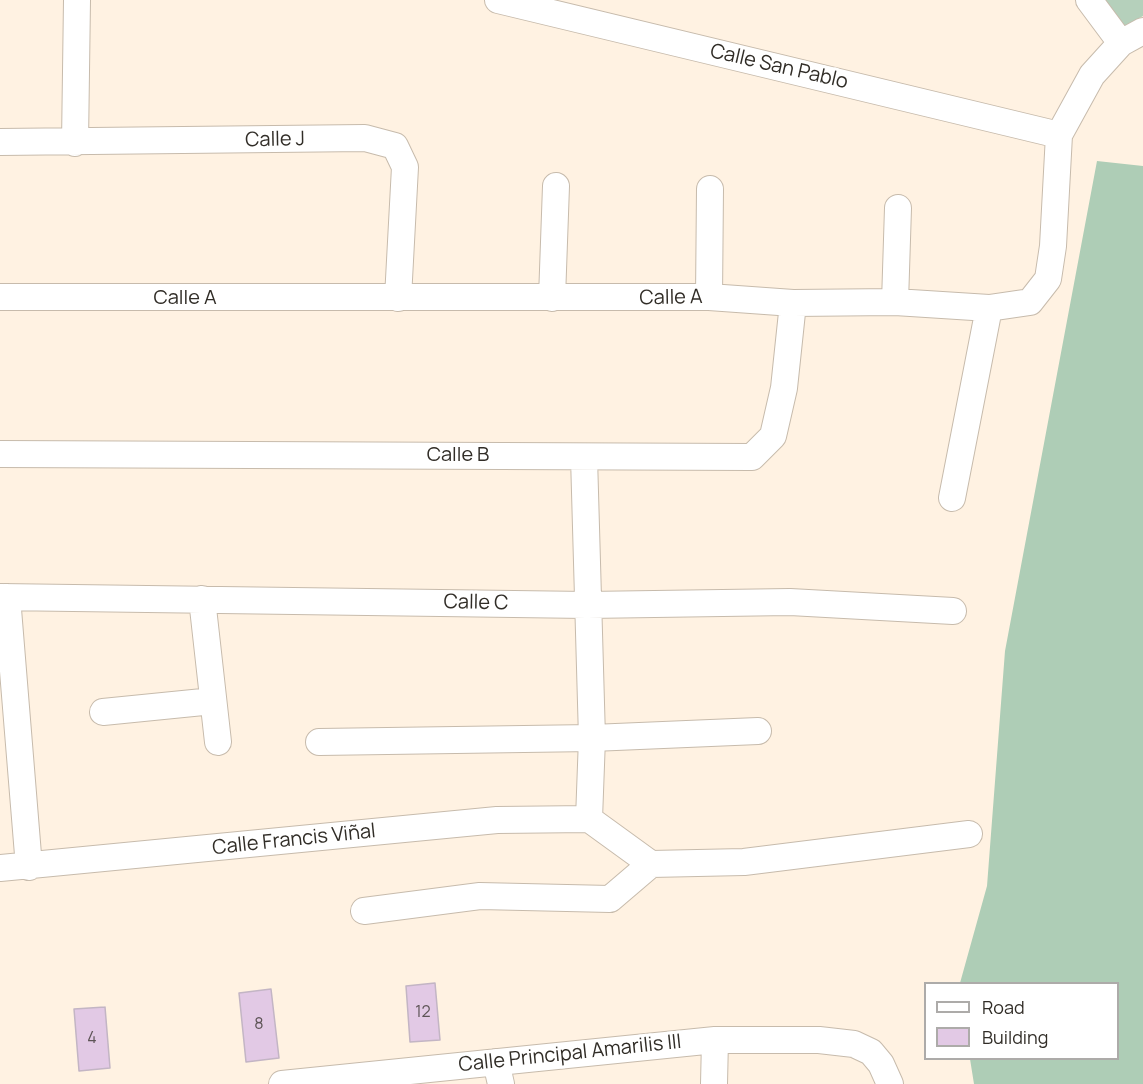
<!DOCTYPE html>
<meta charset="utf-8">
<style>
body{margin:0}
#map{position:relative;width:1143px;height:1084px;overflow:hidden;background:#fff2e2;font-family:Manrope,sans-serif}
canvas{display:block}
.legend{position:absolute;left:924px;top:982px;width:195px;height:78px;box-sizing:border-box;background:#fff;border:2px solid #adaba9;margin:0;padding:8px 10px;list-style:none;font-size:18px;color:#312d27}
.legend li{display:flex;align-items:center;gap:12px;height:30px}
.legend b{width:30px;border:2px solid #adaba9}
</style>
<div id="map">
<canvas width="1143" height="1084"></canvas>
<ul class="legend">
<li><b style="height:8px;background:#fff"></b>Road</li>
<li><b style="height:16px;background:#e2c9e5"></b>Building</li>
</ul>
</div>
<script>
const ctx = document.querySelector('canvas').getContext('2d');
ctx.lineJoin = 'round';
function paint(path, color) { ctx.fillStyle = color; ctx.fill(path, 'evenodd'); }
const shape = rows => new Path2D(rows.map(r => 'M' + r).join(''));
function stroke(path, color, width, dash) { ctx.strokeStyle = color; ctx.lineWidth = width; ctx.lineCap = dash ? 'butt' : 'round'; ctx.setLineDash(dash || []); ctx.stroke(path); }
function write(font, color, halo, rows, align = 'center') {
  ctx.font = font + ' Manrope,sans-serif'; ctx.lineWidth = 6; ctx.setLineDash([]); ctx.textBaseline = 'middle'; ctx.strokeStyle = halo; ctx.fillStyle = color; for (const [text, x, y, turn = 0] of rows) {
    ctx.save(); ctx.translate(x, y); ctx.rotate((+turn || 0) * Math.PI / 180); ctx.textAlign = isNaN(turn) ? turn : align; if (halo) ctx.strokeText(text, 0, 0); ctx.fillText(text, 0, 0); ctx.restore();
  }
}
paint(shape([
 [1105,0,1143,0,1143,16,1123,27]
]), '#b5d0bb');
paint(shape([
 [1097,161,1143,166,1143,1084,974,1084,970,1059,1118,1058,1118,984,960,983,987,886,1005,651]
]), '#aecdb6');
const building = shape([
 [435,983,440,1040,410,1042,406,986,435,983],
 [271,989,279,1058,246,1062,239,993,271,989],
 [105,1007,110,1068,79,1071,74,1009,105,1007]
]);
paint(building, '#e2c9e5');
stroke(building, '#c3b5c4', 1.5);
const minor = shape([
 [498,0,1059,135],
 [1089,0,1121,43],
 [0,142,365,138,395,146,405,167,398,298],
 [75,143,77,0],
 [0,297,709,297,793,303,895,302,989,308,1030,302,1048,279,1053,246,1059,135,1092,75,1121,43,1143,31],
 [709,297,710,189],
 [552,298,556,186],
 [895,302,898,208],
 [0,454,752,457,773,436,784,388,793,303],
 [584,457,592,738,589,819],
 [952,498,989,308],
 [0,597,587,605,790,602,953,611],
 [7,597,29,867],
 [202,599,218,742],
 [103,712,213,701],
 [319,742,592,738,758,731],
 [589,819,651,864,744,862,969,834],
 [0,868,497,820,589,819],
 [364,911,480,896,610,899,651,864],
 [496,1062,501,1084],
 [282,1084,715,1040,819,1040,854,1044,871,1052,881,1064,890,1084],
 [714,1084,715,1040]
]);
stroke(minor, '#c7bbac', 28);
stroke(minor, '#fff', 26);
write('16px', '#5d5456', null, [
 ["12",423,1013],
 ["8",259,1025],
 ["4",92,1039]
]);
write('20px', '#312d27', '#fff', [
 ["Calle San Pablo",779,67,13],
 ["Calle J",275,140,-1],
 ["Calle A",185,298],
 ["Calle A",671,298,-1],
 ["Calle B",458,455],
 ["Calle C",476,603,1],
 ["Calle Francis Viñal",294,840,-6],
 ["Calle Principal Amarilis III",570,1054,-6]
]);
</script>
